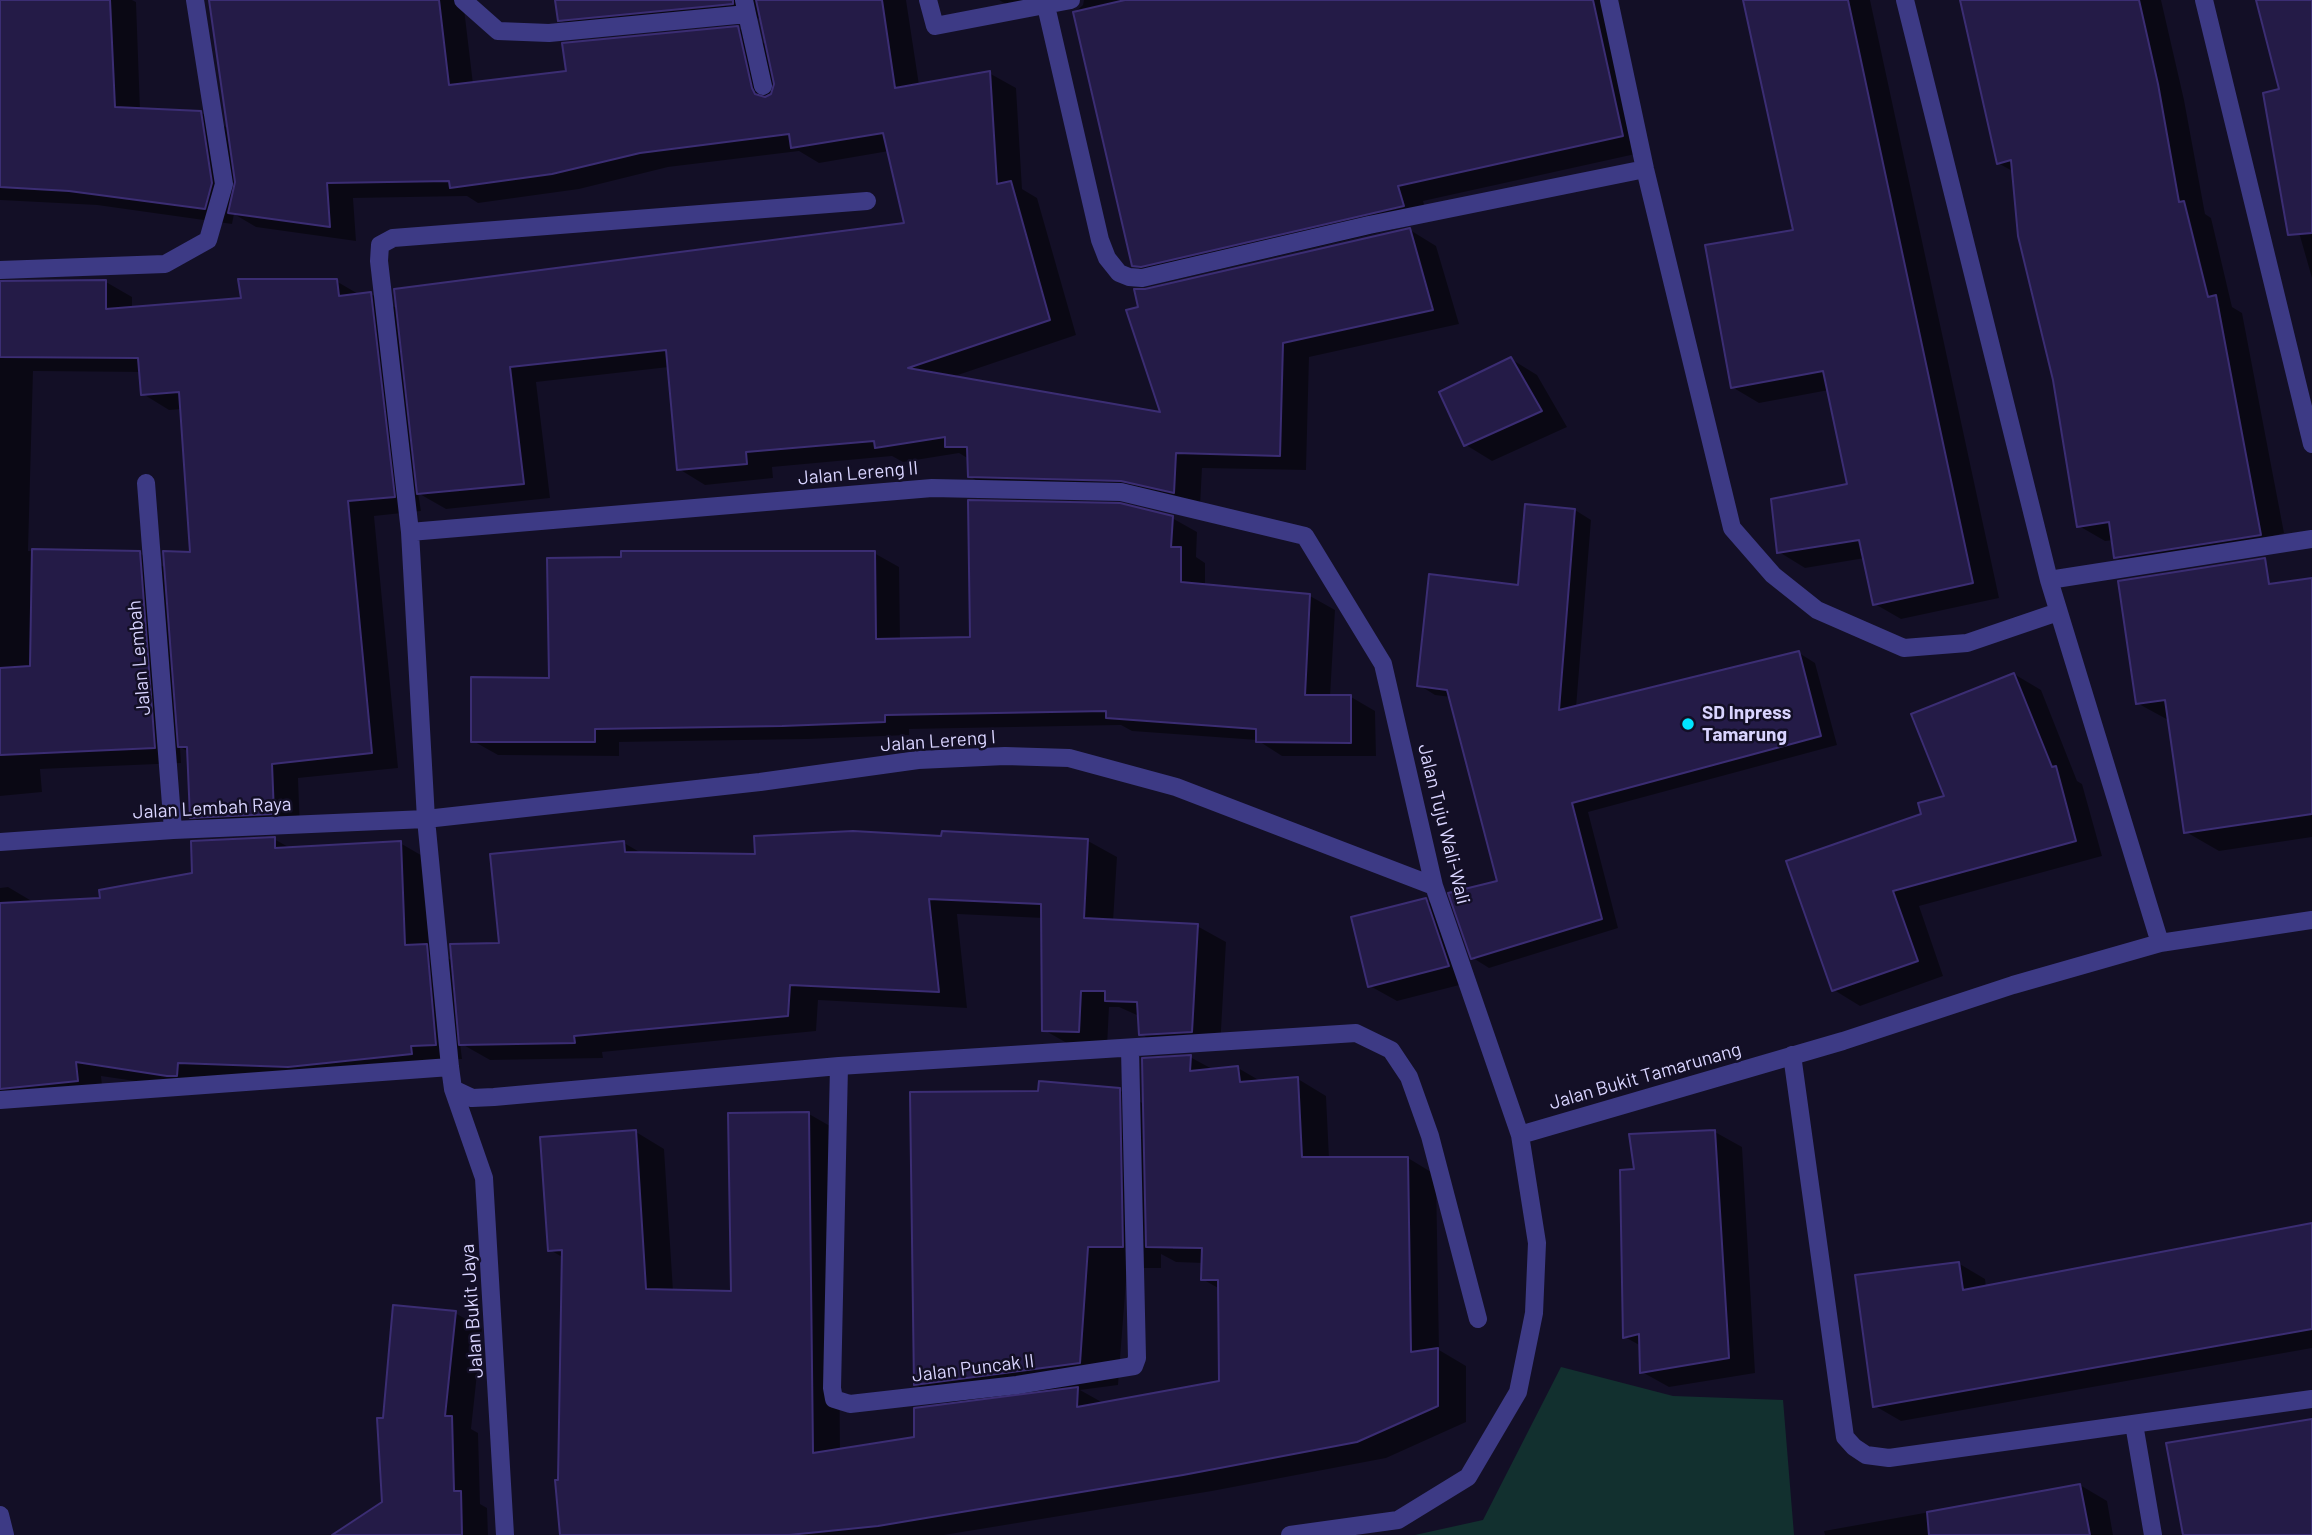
<!DOCTYPE html>
<style>
body{margin:0}
canvas{display:block;background:#130f26}
</style>
<canvas width="2312" height="1535"></canvas>
<script>
const ctx = document.querySelector('canvas').getContext('2d');
ctx.lineJoin = 'round';
function paint(path, color) { ctx.fillStyle = color; ctx.fill(path, 'evenodd'); }
const shape = rows => new Path2D(rows.map(r => 'M' + r).join(''));
function stroke(path, color, width, dash) { ctx.strokeStyle = color; ctx.lineWidth = width; ctx.lineCap = dash ? 'butt' : 'round'; ctx.setLineDash(dash || []); ctx.stroke(path); }
function write(font, color, halo, rows, align = 'center') {
  ctx.font = font + ' Barlow,sans-serif'; ctx.lineWidth = 5; ctx.setLineDash([]); ctx.textBaseline = 'middle'; ctx.strokeStyle = halo; ctx.fillStyle = color; for (const [text, x, y, turn = 0] of rows) {
    ctx.save(); ctx.translate(x, y); ctx.rotate((+turn || 0) * Math.PI / 180); ctx.textAlign = isNaN(turn) ? turn : align; if (halo) ctx.strokeText(text, 0, 0); ctx.fillText(text, 0, 0); ctx.restore();
  }
}
paint(shape([
 [1561,1367,1673,1396,1783,1400,1794,1535,1415,1535,1483,1520]
]), '#12302f');
paint(shape([
 [0,0,132,0,136,2,140,110,200,112,229,129,210,0,463,0,473,84,568,73,738,28,767,45,761,18,587,35,560,20,557,0,906,0,919,85,989,73,1016,88,1022,189,1037,198,1076,335,952,377,1162,414,1140,309,1145,291,1410,230,1436,246,1459,324,1309,357,1306,470,1202,468,1200,507,1150,495,996,492,969,476,969,459,959,453,903,462,892,456,772,467,773,478,705,485,679,469,669,367,536,382,550,498,446,509,418,493,421,511,374,516,398,768,298,778,300,829,218,832,192,817,189,752,180,747,181,763,40,769,42,792,0,796,0,281,106,282,132,297,132,309,243,300,336,281,360,295,371,294,398,309,906,224,889,151,819,163,799,151,668,167,579,189,478,203,467,196,353,198,356,241,256,227,234,214,232,224,97,205,0,200],
 [33,371,141,372,143,394,169,410,182,409,192,553,166,568,139,553,28,551],
 [999,0,1050,0,1011,7],
 [1084,0,1617,0,1649,151,1423,201,1429,221,1169,281,1158,279,1131,264,1075,12,1083,5],
 [1745,0,1870,0,1999,598,1901,619,1875,604,1865,558,1805,568,1779,552,1849,485,1829,390,1759,403,1732,387,1795,231],
 [1962,0,2161,0,2184,100,2205,214,2211,218,2232,307,2242,313,2284,533,2142,572,2116,557,2114,540,2105,541,2079,526,2055,380,2014,172,1998,163],
 [2257,0,2312,0,2312,278,2273,142,2282,91],
 [1511,359,1537,375,1567,427,1492,461,1466,445],
 [1575,510,1591,520,1576,708,1799,653,1815,663,1837,745,1588,812,1618,928,1489,968,1473,958,1500,882,1451,697,1435,695,1419,685,1519,587],
 [1172,518,1197,532,1196,557,1205,563,1205,586,1310,596,1335,610,1330,697,1351,697,1375,711,1376,756,1282,756,1257,740,1132,731,1121,725,909,729,909,735,808,739,619,742,619,756,498,755,473,741,550,680,874,553,899,567,900,640,972,639],
 [2312,579,2312,837,2219,851,2186,832,2170,721,2137,703],
 [2014,674,2041,690,2077,781,2082,784,2102,856,1919,906,1943,976,1860,1006,1834,990,1923,815,1946,798],
 [943,833,1088,841,1117,857,1113,922,1197,926,1226,942,1220,1048,1169,1051,1141,1034,1139,1016,1119,1007,1109,1007,1107,1047,1072,1046,1044,1030,1043,918,957,914,967,1008,818,1000,816,1031,602,1052,603,1058,490,1060,460,1043,462,1059,436,1060,195,1090,101,1076,103,1095,0,1107,0,888,8,887,35,903,102,900,194,875,274,839,292,849,400,843,426,858,430,948,453,961,501,945,624,843,643,854,757,856,943,838],
 [1426,900,1453,916,1475,981,1397,1001,1370,986],
 [1190,1057,1214,1070,1238,1068,1262,1082,1298,1079,1326,1096,1329,1158,1408,1158,1436,1175,1439,1350,1466,1366,1466,1422,1386,1458,1212,1491,944,1535,561,1535,564,1258,550,1250,636,1132,664,1149,673,1291,732,1292,809,1114,837,1130,840,1450,916,1438,951,1405,915,1384,1119,1090,1144,1104],
 [1173,1246,1210,1246,1210,1249,1173,1249],
 [1161,1254,1176,1262,1203,1263,1202,1279,1220,1289,1221,1383,1105,1404,1080,1390,1118,1385,1127,1268,1161,1268],
 [1715,1132,1742,1147,1755,1373,1669,1387,1642,1372,1641,1346,1625,1337,1636,1171],
 [2312,1225,2312,1348,1901,1421,1875,1406,1958,1263,1985,1279,1986,1287],
 [455,1313,482,1328,471,1429,478,1433,480,1504,487,1508,488,1535,335,1535,383,1502,384,1420],
 [2080,1485,2107,1501,2113,1535,1825,1535,1824,1531]
]), '#0007');
const building = shape([
 [0,0,110,0,115,107,201,111,212,183,205,209,69,191,0,187,0,0],
 [209,0,439,0,449,85,566,71,562,43,738,26,752,88,755,94,765,97,771,94,774,84,756,0,882,0,895,88,990,71,997,184,1011,181,1050,320,908,368,1160,412,1126,310,1138,307,1134,289,1145,289,1410,228,1433,310,1283,343,1280,456,1176,453,1174,493,1121,481,968,477,967,447,945,447,945,437,875,448,874,441,746,452,747,464,677,470,666,350,510,367,524,484,417,494,394,289,904,223,883,133,791,148,789,134,640,153,552,174,450,188,449,181,327,183,330,227,228,213,235,182,209,0],
 [555,0,733,0,733,4,558,21,555,0],
 [1125,0,1593,0,1623,136,1398,186,1404,206,1141,267,1132,266,1073,12,1125,0],
 [1743,0,1848,0,1973,583,1873,605,1859,540,1777,553,1771,499,1847,484,1823,371,1731,388,1705,245,1793,230,1743,0],
 [1960,0,2139,0,2158,84,2179,202,2184,201,2208,297,2216,295,2261,535,2114,558,2109,522,2077,527,2053,380,2018,236,2011,160,1997,164,1960,0],
 [2256,0,2312,0,2312,233,2288,235,2263,93,2279,89,2256,0],
 [238,279,337,279,339,296,371,292,395,497,348,501,372,753,272,764,274,814,190,818,187,747,178,747,163,551,190,552,179,392,141,395,138,358,0,357,0,281,106,280,106,309,241,298,238,279],
 [1511,357,1542,411,1464,446,1439,392,1511,357],
 [968,500,1120,503,1173,516,1171,547,1181,547,1181,582,1310,594,1305,695,1351,695,1351,743,1256,742,1256,729,1106,718,1106,711,885,715,885,722,782,726,595,729,595,742,471,742,471,677,549,678,547,558,621,557,621,551,875,551,876,639,970,637,968,500],
 [1525,504,1575,509,1559,710,1799,651,1821,736,1572,803,1602,919,1471,959,1448,893,1497,881,1447,690,1417,686,1429,574,1518,585,1525,504],
 [32,549,140,551,155,748,0,755,0,668,30,666,32,549],
 [2265,558,2269,584,2312,578,2312,814,2184,833,2165,700,2136,704,2118,581,2265,558],
 [2014,673,2052,767,2056,766,2076,841,1893,891,1918,961,1832,991,1786,861,1921,814,1918,803,1944,796,1911,714,2014,673],
 [853,831,941,836,942,831,1088,839,1084,918,1198,924,1192,1032,1139,1035,1137,1002,1105,1001,1105,991,1081,991,1079,1032,1042,1031,1041,904,929,899,939,992,790,985,788,1016,574,1036,575,1043,459,1045,450,944,499,943,490,854,624,841,625,852,755,854,754,836,853,831],
 [275,837,275,848,401,841,405,945,427,944,436,1045,411,1046,412,1054,288,1067,178,1063,177,1076,167,1076,76,1062,78,1081,0,1089,0,903,100,898,99,890,192,873,191,841,275,837],
 [1426,898,1449,966,1368,987,1351,917,1426,898],
 [1191,1055,1190,1071,1238,1066,1240,1082,1298,1077,1302,1157,1408,1157,1411,1352,1438,1348,1438,1406,1357,1442,1183,1475,878,1526,789,1535,560,1535,555,1480,558,1480,562,1250,548,1251,540,1137,636,1130,646,1289,731,1291,728,1113,809,1112,813,1453,914,1437,914,1408,1078,1387,1077,1407,1219,1381,1218,1280,1201,1280,1202,1248,1146,1247,1142,1058,1191,1055],
 [1039,1081,1120,1088,1123,1247,1088,1247,1080,1363,914,1385,910,1092,1038,1091,1039,1081],
 [1715,1130,1729,1358,1640,1373,1639,1334,1623,1338,1620,1170,1634,1169,1629,1134,1715,1130],
 [2312,1223,2312,1329,1873,1407,1855,1275,1959,1262,1963,1290,2312,1223],
 [393,1305,456,1311,445,1416,452,1416,454,1491,461,1491,462,1535,332,1535,382,1502,377,1418,383,1418,393,1305],
 [2312,1419,2312,1535,2183,1535,2166,1443,2312,1419],
 [2080,1484,2090,1535,1929,1535,1927,1512,2080,1484]
]);
paint(building, '#241b47');
stroke(building, '#3b2d73', 2);
stroke(shape([
 [463,0,498,31,549,33,747,14,744,0],
 [928,0,935,26,1071,0],
 [1609,0,1645,169,1732,528,1773,575,1817,610,1904,648,1967,643,2058,612],
 [1905,0,2049,580,2160,943],
 [2204,0,2312,444],
 [1046,6,1100,240,1107,258,1119,273,1129,277,1142,278,1369,225,1645,169],
 [747,14,763,86],
 [0,270,165,264,208,240,224,184,195,0],
 [146,483,173,830],
 [410,532,932,488,1121,492,1305,536,1383,664,1434,886,1520,1135],
 [2049,580,2312,539],
 [0,842,173,830,426,819,760,782,918,760,1005,756,1069,758,1176,787,1434,886],
 [1792,1055,1845,1437,1854,1447,1866,1455,1889,1458,2312,1399],
 [839,1066,832,1388,834,1399,850,1404,1017,1385,1134,1366,1137,1358,1130,1049],
 [453,1089,472,1098,494,1097,839,1066,1356,1033,1391,1050,1409,1077,1430,1136,1478,1319],
 [0,1100,450,1067],
 [2134,1424,2153,1535],
 [0,1515,5,1535],
 [505,1535,484,1178,453,1089,450,1067,426,819,410,532,379,261,380,245,393,238,867,201],
 [1290,1535,1398,1520,1468,1477,1518,1392,1534,1313,1537,1243,1520,1135,1843,1041,2013,985,2160,943,2312,920]
]), '#3d3a85', 18);
for (const [x, y, r, color] of [
 [1688,724,7,"#00e5ff"]
]) { const dot = new Path2D(); dot.arc(x, y, r, 0, 2 * Math.PI); ctx.fillStyle = color; ctx.fill(dot); stroke(dot, '#130f26', 2.5); }
write('19px', '#d9d4ff', '#130f26', [
 ["Jalan Lereng II",858,473,-5],
 ["Jalan Lembah",139,658,-95],
 ["Jalan Lereng I",938,741,-4],
 ["Jalan Lembah Raya",212,808,-3],
 ["Jalan Tuju Wali-Wali",1444,824,76],
 ["Jalan Bukit Tamarunang",1645,1076,-16],
 ["Jalan Bukit Jaya",472,1311,-94],
 ["Jalan Puncak II",973,1368,-7]
]);
write('bold 19px', '#d9d4ff', '#130f26', [
 ["SD Inpress",1702,713],
 ["Tamarung",1702,735]
], 'left');
</script>
